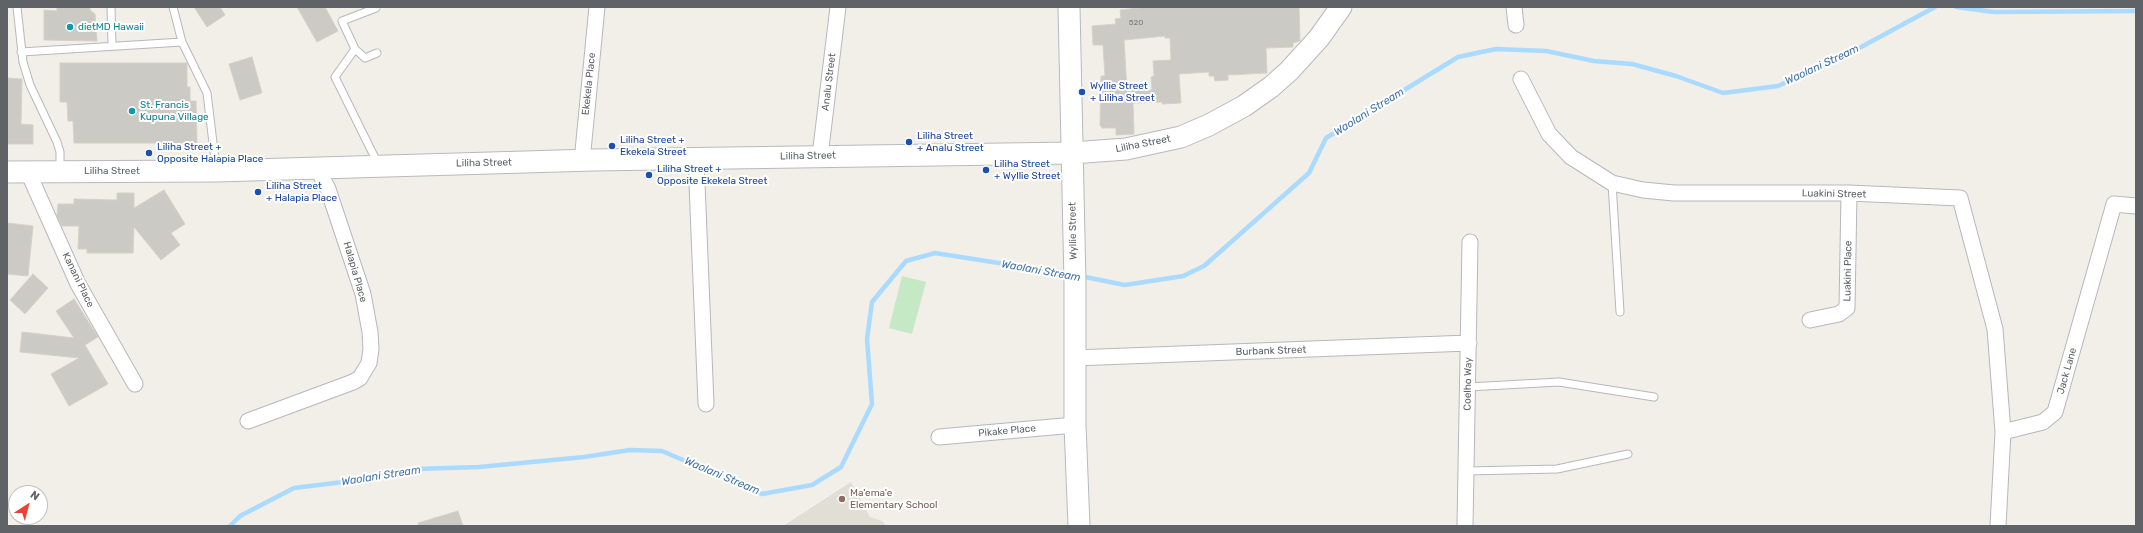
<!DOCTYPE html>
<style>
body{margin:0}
#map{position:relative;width:2143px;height:533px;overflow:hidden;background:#f1efe8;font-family:Rubik,sans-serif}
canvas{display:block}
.frame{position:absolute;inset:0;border:8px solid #5f6368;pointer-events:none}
.north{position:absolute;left:8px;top:485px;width:40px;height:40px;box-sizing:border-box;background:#fff;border:1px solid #bfc1c3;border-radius:50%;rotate:36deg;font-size:11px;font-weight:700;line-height:16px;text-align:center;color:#5f6368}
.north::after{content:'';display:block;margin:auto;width:14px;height:18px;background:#ea4335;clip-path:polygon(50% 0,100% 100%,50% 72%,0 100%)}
</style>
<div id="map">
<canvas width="2143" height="533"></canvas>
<div class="frame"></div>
<div class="north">N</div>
</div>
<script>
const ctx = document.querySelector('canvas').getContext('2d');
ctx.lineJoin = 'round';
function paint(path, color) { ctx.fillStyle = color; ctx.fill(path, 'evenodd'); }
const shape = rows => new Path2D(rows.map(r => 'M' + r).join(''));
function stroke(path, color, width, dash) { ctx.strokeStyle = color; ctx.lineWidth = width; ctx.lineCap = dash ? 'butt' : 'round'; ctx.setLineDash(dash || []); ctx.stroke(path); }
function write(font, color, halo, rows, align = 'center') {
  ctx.font = font + ' Rubik,sans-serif'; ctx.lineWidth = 4; ctx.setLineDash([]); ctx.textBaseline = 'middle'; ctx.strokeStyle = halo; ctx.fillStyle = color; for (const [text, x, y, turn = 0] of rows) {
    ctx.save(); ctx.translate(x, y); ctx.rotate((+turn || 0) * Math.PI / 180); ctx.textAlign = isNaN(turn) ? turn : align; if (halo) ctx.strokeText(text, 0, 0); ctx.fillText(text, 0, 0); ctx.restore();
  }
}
paint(shape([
 [851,482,870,517,882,521,886,526,783,526]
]), '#e1ded6');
paint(shape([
 [902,276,926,282,912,334,889,328]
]), '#c5e8c5');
stroke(shape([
 [1956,7,1994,12,2136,11],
 [1080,276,1125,285,1183,276,1204,266,1309,173,1326,138,1458,57,1496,49,1546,51,1594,61,1632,64,1676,76,1723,93,1778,86,1850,53,1935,7],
 [230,526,240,516,294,488,359,480,417,469,479,467,584,457,630,450,662,451,762,494,812,485,841,467,872,404,867,339,872,302,906,261,935,253,1069,274]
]), '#aadaff', 4.5);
const building = shape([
 [57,7,90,7,90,10,95,14,97,41,44,40,44,10,57,11,57,7],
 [194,7,220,7,225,15,207,27,194,7],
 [297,7,325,7,338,31,317,42,297,7],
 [1149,7,1299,7,1300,41,1293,43,1293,47,1266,48,1267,73,1228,75,1228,80,1215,81,1214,76,1209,76,1209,72,1179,74,1181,103,1162,104,1163,102,1133,103,1134,134,1116,135,1116,128,1102,128,1100,125,1101,76,1105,76,1103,45,1093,45,1092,26,1116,24,1115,19,1121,18,1120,10,1149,7],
 [1165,36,1165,38,1170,38,1171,60,1153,61,1154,76,1151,77,1152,90,1127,91,1124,40,1165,36],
 [252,57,262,93,240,100,229,64,252,57],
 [60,63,187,63,187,87,190,87,190,101,196,101,197,143,74,143,73,121,68,121,67,102,60,102,60,63],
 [7,78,22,79,21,124,33,125,33,144,7,144,7,78],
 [164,190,185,224,171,233,180,245,161,260,134,227,133,253,87,253,87,249,78,249,79,226,62,226,57,216,58,204,74,204,74,199,117,200,117,193,134,193,134,208,164,190],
 [7,223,33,226,28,276,7,274,7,223],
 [33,274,48,288,25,314,10,300,33,274],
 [74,299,98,337,85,345,108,384,69,406,51,374,79,358,20,352,22,332,74,338,56,311,74,299],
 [458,511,463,526,419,526,418,523,458,511]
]);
paint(building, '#cccac5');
stroke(building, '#d6d1c6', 1);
const lane = shape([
 [17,7,23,62,30,85,57,142,60,152,60,169],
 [111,7,112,46],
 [173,7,182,42],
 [376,8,342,21,355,49,335,77,378,164],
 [355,49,365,58,377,53],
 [21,52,182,42,207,93,216,168],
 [1612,183,1620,312],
 [1468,387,1559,382,1654,397],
 [1467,471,1557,469,1628,454]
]);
const street = shape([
 [1514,7,1516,25],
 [1521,79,1549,134,1571,157,1612,183,1643,190,1674,193,1849,193,1960,198,1995,329,2003,432],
 [820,156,838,7],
 [696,159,706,404],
 [582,161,597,7],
 [28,172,78,284,135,384],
 [1810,320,1839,314,1847,308,1849,193],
 [1074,358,1469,343],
 [248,421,353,382,360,378,369,363,371,349,370,332,363,294,328,189,317,168],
 [939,437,1075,425],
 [1465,526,1470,242],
 [1998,526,2003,432,2043,422,2055,412,2114,204,2136,206]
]);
const secondary = shape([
 [1069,7,1075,283,1075,425,1079,526],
 [7,172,217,171,593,160,1072,153,1126,149,1181,137,1209,125,1244,106,1271,87,1289,71,1319,38,1341,7]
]);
stroke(lane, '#b5b8bc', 9);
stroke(street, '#b5b8bc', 17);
stroke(secondary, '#b6babf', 23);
stroke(lane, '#fff', 7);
stroke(street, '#fff', 15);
stroke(secondary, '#fff', 21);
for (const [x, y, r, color] of [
 [70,27,4,"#0f9aa8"],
 [1082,92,4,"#1a4fb4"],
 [132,111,4,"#0f9aa8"],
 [909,142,4,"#1a4fb4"],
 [612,146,4,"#1a4fb4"],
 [149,153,4,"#1a4fb4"],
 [986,170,4,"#1a4fb4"],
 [649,175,4,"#1a4fb4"],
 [258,192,4,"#1a4fb4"],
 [842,499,4,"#8d6e63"]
]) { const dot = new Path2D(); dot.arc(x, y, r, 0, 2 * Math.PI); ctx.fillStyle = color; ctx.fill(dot); stroke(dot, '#fff', 1.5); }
write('8px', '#7a7d7f', null, [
 ["520",1136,23]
]);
write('10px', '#0d838f', '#fff', [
 ["dietMD Hawaii",78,27],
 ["St. Francis",140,105],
 ["Kupuna Village",140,117]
], 'left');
write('10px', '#5f6368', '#fff', [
 ["Analu Street",829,82,-83],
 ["Ekekela Place",589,84,-84],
 ["Liliha Street",1143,144,-11],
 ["Liliha Street",808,156,-1],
 ["Liliha Street",484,163,-1],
 ["Liliha Street",112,171],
 ["Luakini Street",1834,194,1],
 ["Wyllie Street",1073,231,-91],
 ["Luakini Place",1848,271,-89],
 ["Halapia Place",355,272,74],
 ["Kanani Place",78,280,64],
 ["Burbank Street",1271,351,-2],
 ["Jack Lane",2067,371,-74],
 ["Coelho Way",1468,384,-89],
 ["Pikake Place",1007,431,-5]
]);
write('10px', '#164399', '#fff', [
 ["Wyllie Street",1090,86],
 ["+ Liliha Street",1090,98],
 ["Liliha Street",917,136],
 ["+ Analu Street",917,148],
 ["Liliha Street +",620,140],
 ["Ekekela Street",620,152],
 ["Liliha Street +",157,147],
 ["Opposite Halapia Place",157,159],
 ["Liliha Street",994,164],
 ["+ Wyllie Street",994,176],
 ["Liliha Street +",657,169],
 ["Opposite Ekekela Street",657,181],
 ["Liliha Street",266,186],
 ["+ Halapia Place",266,198]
], 'left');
write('10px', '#785e54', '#fff', [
 ["Ma'ema'e",850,493],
 ["Elementary School",850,505]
], 'left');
write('italic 11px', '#4174aa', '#fff', [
 ["Waolani Stream",1822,65,-25],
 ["Waolani Stream",1369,112,-32],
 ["Waolani Stream",1041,271,10],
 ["Waolani Stream",381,476,-9],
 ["Waolani Stream",722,476,23]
]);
</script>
